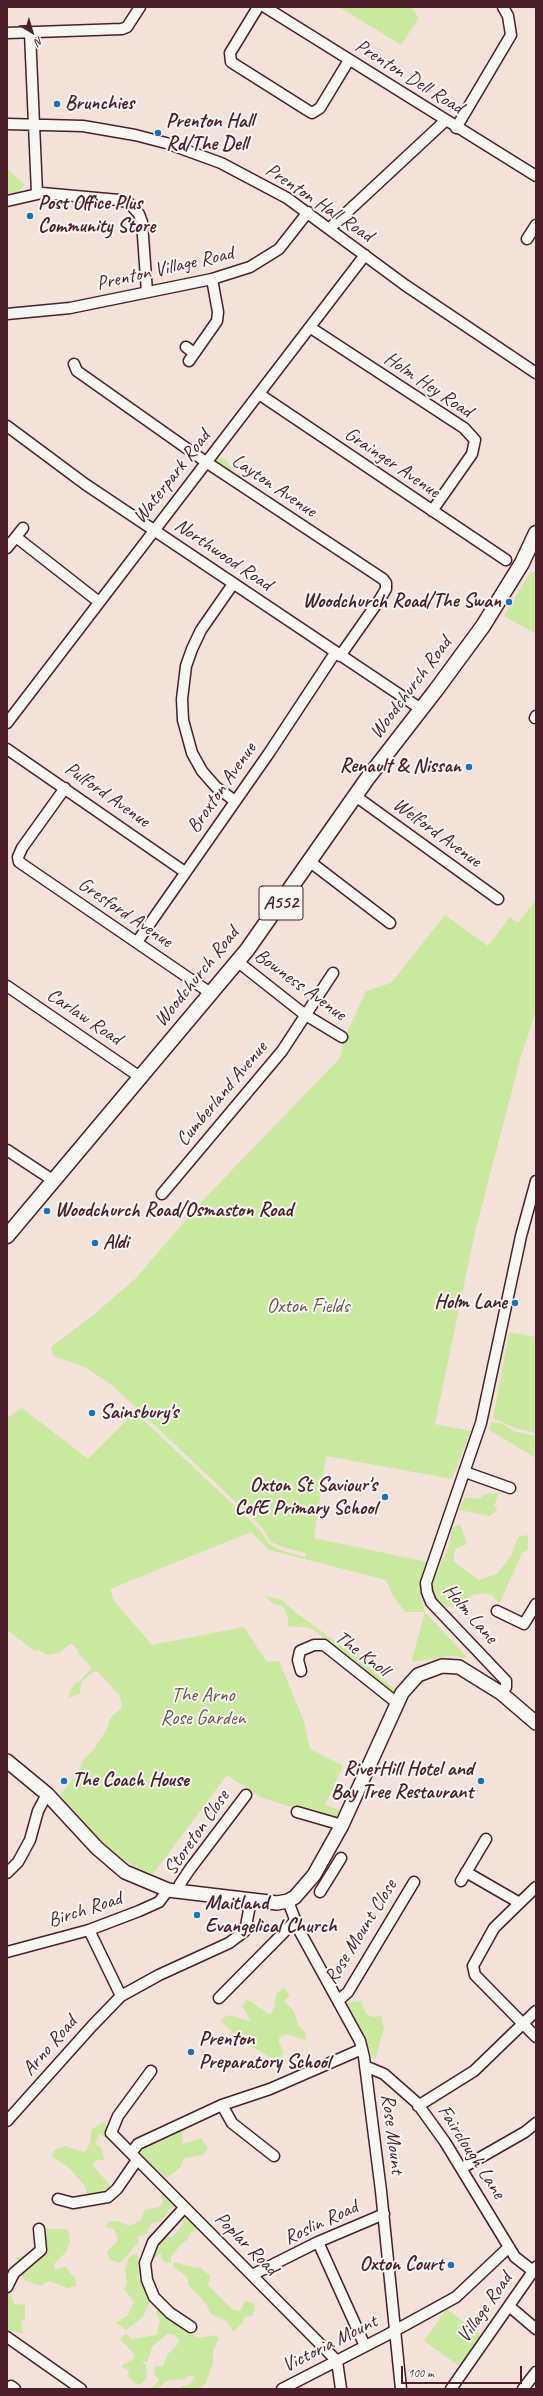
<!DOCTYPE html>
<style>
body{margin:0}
#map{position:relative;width:543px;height:2396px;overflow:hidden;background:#f3e2d9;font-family:Caveat,sans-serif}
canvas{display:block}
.frame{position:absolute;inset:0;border:8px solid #4a1f2b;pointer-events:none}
.north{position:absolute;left:12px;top:12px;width:40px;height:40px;-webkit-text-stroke:3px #f6f6f2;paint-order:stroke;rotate:142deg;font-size:11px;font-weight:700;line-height:16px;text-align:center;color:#4a1f2b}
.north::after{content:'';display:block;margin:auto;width:14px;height:18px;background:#4a1f2b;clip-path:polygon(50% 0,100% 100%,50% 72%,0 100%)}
.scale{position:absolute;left:401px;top:2366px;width:121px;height:18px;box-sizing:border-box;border:2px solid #4a1f2b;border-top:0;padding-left:5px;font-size:12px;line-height:14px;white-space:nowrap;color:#4a1f2b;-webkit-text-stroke:3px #f6f6f2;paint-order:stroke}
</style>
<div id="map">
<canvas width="543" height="2396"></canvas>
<div class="frame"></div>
<div class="north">N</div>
<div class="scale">100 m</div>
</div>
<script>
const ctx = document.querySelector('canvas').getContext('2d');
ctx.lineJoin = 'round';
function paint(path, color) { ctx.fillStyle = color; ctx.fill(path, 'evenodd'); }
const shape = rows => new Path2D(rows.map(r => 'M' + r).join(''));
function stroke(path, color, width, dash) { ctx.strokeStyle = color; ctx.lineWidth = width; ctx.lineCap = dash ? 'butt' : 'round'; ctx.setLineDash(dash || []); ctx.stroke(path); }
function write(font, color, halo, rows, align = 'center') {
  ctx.font = font + ' Caveat,sans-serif'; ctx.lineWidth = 4; ctx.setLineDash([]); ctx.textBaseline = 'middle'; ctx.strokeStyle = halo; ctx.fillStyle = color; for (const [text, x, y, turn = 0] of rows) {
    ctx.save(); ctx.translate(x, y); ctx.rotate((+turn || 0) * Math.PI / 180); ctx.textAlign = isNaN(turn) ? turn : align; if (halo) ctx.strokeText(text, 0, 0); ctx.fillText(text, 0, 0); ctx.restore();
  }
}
paint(shape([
 [339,7,411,7,419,18,401,45],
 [8,170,25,185,18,192,7,194],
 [221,458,226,460,235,474,242,473,242,482,219,476,216,459],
 [536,571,536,634,504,616,529,574],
 [536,900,536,1010,521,1056,475,1232,435,1424,471,1431,452,1479,326,1456,314,1538,427,1562,420,1584,420,1594,425,1612,468,1658,451,1656,413,1662,412,1659,425,1612,405,1612,393,1596,386,1580,269,1550,251,1532,110,1589,114,1601,152,1645,244,1627,267,1662,279,1661,304,1721,310,1749,343,1766,325,1805,341,1810,335,1821,260,1797,227,1775,153,1874,139,1869,116,1855,103,1843,60,1795,76,1776,84,1759,92,1752,107,1729,110,1718,122,1707,120,1696,97,1671,90,1674,81,1682,80,1693,67,1699,74,1684,80,1681,92,1668,78,1653,78,1650,71,1643,59,1653,47,1655,39,1650,35,1651,7,1630,7,1418,22,1408,88,1459,135,1412,259,1529,269,1544,283,1551,305,1557,306,1553,285,1548,271,1542,262,1527,113,1386,85,1367,53,1356,51,1347,96,1313,136,1278,205,1198,340,1058,343,1042,366,991,391,983,445,915,488,946,510,917,518,923],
 [509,1332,536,1337,536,1433,515,1428,493,1418],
 [492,1422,503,1424,513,1431,536,1436,534,1457,489,1430],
 [499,1493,494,1506,498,1509,490,1516,459,1510,465,1497,479,1499,485,1494],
 [460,1524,467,1544,455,1549,453,1561,479,1580,497,1574,511,1556,518,1537,528,1535,528,1549,522,1553,499,1604,492,1595,483,1593,472,1595,467,1603,453,1607,444,1605,434,1597,432,1583,449,1545,453,1527],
 [265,1596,282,1600,295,1612,362,1661,398,1692,393,1697,329,1641,310,1628,288,1626,288,1617,283,1606,273,1604],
 [284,1988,290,1995,284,2001,294,2011,299,2027,306,2032,305,2040,286,2034,279,2038,279,2043,284,2052,281,2057,275,2060,239,2039,221,2021,227,2015,251,2021,242,2006,247,1999,270,2015,275,2006,276,1994],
 [361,2001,366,2014,373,2017,381,2016,384,2028,375,2060,347,2007,349,2002],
 [104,2122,113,2139,107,2139,100,2134,95,2143,102,2149,104,2160,97,2160,92,2165,110,2185,105,2202,89,2206,86,2198,86,2187,67,2166,52,2157,53,2151,64,2146,85,2152,90,2143,92,2129],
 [182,2126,188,2127,182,2133,183,2144,201,2138,208,2148,204,2155,184,2158,180,2168,166,2178,141,2154,143,2144],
 [160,2189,176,2196,175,2206,170,2209,161,2221,151,2224,145,2235,138,2236,138,2243,120,2263,110,2260,107,2252,118,2240,114,2229,105,2227,108,2222,119,2221,129,2226,140,2221,145,2210,159,2207,163,2203],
 [188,2216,199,2225,196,2231,190,2233,188,2239,181,2244,171,2257,171,2263,164,2262,161,2257,162,2253,150,2260,160,2237,172,2237,182,2226,183,2220],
 [35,2229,68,2229,70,2241,66,2252,54,2264,55,2269,66,2267,76,2280,76,2286,68,2288,49,2281,40,2286,24,2280,16,2258,24,2255,31,2257,36,2248,47,2249,35,2236],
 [133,2254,138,2254,139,2280,146,2288,150,2302,143,2317,126,2330,116,2323,128,2315,134,2302,124,2289,127,2284,125,2270,128,2259],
 [174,2262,195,2268,200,2267,210,2276,208,2285,232,2309,240,2311,245,2301,254,2303,255,2309,252,2316,244,2317,243,2322,234,2332,226,2321,211,2314,203,2300,188,2285,188,2278,173,2266],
 [7,2282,14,2304,25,2305,25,2318,21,2322,23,2334,7,2329],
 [158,2307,198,2338,217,2335,219,2339,213,2351,213,2362,206,2383,200,2389,180,2389,182,2386,189,2385,195,2378,191,2375,184,2379,166,2381,159,2389,151,2389,159,2380,154,2374,155,2366,163,2366,168,2354,180,2342,175,2335,167,2334,152,2347,147,2362,141,2361,145,2364,147,2373,146,2379,140,2385,134,2383,128,2376,129,2372,121,2366,132,2360,134,2357,133,2353,120,2339,126,2334,132,2339,157,2335,160,2320,156,2313],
 [447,2309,482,2336,459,2366,424,2341]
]), '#cbe9a1');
const minor = shape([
 [258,7,230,53,231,62,307,110,312,113,320,108,349,60],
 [265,7,536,176],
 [7,33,122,29,127,27,140,7],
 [30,33,37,193],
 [7,124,83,126,135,135,166,143,221,163,287,198,405,285,536,373],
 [456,128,511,35,508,16,503,7],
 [7,201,42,193,119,200,129,203,139,214,142,222,147,292],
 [330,228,445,121],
 [527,239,536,225],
 [7,314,70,308,212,279,250,267,279,249,308,212],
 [311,328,464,428,475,440,472,454,432,511],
 [186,347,194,353],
 [189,361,217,321,218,312,212,279],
 [74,364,77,371,206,462,383,579,386,583,386,589,380,599,340,656],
 [259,394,506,560],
 [7,426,85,484,421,709],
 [16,537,99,602],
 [7,548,23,528],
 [233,584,201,630,192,649,186,666,182,699,183,720,192,753,202,771,216,787,235,801],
 [535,718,536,716],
 [7,723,365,255],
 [7,749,185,872],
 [65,788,22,848,18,857,19,862,212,994],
 [354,795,498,899],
 [309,861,390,923],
 [137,942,269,753,335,653],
 [238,962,304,1014,342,1037],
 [7,986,140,1077],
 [7,1150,54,1181],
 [162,1194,282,1051,333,973],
 [465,1472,510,1488],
 [497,1611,524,1624,536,1604],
 [301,1671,298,1660,300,1651,314,1645,324,1645,397,1703],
 [501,1693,506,1687,506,1681,431,1602,427,1592,426,1583,481,1423,521,1236,536,1181],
 [297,1812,342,1825],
 [466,1872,518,1902],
 [7,1873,18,1862,30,1840,38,1811,47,1794],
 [461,1881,486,1839],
 [536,1887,494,1928,473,1966,475,1975,536,2037],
 [178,1892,180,1884,190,1869,246,1795],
 [320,1892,341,1858],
 [288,1901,299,1930,360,2041,364,2057,381,2191,401,2389],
 [89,1930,121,1996],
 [7,1952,89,1930,139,1911,159,1902,168,1890],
 [219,1998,296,1920],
 [338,2001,348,1992,414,1882],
 [365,2066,384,2074,417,2103,445,2142,515,2257,533,2271],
 [151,2071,118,2116,111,2133,337,2361,341,2389],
 [222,2105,232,2123,274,2156],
 [418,2106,474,2071,536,2011],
 [7,2121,92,2026,121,1996,159,1975,229,1943,245,1931,251,1900],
 [132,2152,138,2144,222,2105,270,2089,362,2049],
 [462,2168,525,2132,536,2123],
 [58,2199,73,2203,108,2197,117,2189,137,2160],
 [184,2208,153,2242,145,2263,147,2280,154,2297,170,2313,191,2327],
 [318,2242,365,2346],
 [252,2275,318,2242,384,2214],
 [7,2287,14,2273,41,2250,39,2229],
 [509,2306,536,2329],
 [7,2337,81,2389],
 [11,2386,15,2389],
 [282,2389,387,2335,456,2297,509,2247],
 [451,2389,536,2267],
 [523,2389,536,2372]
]);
const major = shape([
 [7,1761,47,1794,97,1848,125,1872,168,1890,277,1903,288,1901,295,1897,314,1875,342,1825,402,1693,418,1675,442,1666,459,1667,501,1693,536,1723]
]);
const highway = shape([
 [7,1236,247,950,367,779,436,690,483,626,522,563,536,533]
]);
stroke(minor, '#4a1f2b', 13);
stroke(major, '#4a1f2b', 16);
stroke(highway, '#4a1f2b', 17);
stroke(minor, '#f6f6f2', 10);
stroke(major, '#f6f6f2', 13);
stroke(highway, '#f6f6f2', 14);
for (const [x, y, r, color] of [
 [57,104,4,"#1f6fb2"],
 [158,133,4,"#1f6fb2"],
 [30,216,4,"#1f6fb2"],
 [509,602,4,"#1f6fb2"],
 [469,767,4,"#1f6fb2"],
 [47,1211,4,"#1f6fb2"],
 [95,1243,4,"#1f6fb2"],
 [515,1303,4,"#1f6fb2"],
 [92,1413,4,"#1f6fb2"],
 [385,1497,4,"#1f6fb2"],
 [64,1781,4,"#1f6fb2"],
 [481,1781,4,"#1f6fb2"],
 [197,1915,4,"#1f6fb2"],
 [191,2052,4,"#1f6fb2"],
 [451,2265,4,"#1f6fb2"]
]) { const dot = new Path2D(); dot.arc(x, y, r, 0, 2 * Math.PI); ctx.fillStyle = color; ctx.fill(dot); stroke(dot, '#f6f6f2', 1.5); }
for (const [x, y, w] of [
 [281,903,44]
]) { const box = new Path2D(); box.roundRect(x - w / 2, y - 17, w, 34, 3); ctx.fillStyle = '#f6f6f2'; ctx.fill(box); stroke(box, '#4a1f2b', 1); }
write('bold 19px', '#4a1f2b', null, [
 ["A552",281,903]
]);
write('20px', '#4a1f2b', '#f6f6f2', [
 ["Prenton Dell Road",409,77,32],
 ["Prenton Hall Road",319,203,34],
 ["Prenton Village Road",165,269,-13],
 ["Holm Hey Road",428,385,34],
 ["Grainger Avenue",392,463,34],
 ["Waterpark Road",172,477,-52],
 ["Layton Avenue",274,486,34],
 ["Northwood Road",223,555,34],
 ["Woodchurch Road",411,688,-53],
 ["Broxton Avenue",222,788,-55],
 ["Pulford Avenue",107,795,35],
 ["Welford Avenue",437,833,36],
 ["Gresford Avenue",125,913,34],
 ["Woodchurch Road",197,977,-51],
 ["Bowness Avenue",300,985,36],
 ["Carlaw Road",84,1017,34],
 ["Cumberland Avenue",222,1094,-50],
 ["Holm Lane",470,1614,49],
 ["The Knoll",362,1654,37],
 ["Storeton Close",197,1833,-55],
 ["Birch Road",85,1910,-18],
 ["Rose Mount Close",361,1932,-58],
 ["Arno Road",50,2046,-49],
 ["Rose Mount",392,2134,83],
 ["Fairclough Lane",471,2152,57],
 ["Roslin Road",321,2223,-25],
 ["Poplar Road",246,2244,45],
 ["Village Road",485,2308,-55],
 ["Victoria Mount",330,2344,-27]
]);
write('bold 20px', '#4a1f2b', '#f6f6f2', [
 ["Brunchies",65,104],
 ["Prenton Hall",166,122],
 ["Rd/The Dell",166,145],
 ["Post Office Plus",38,204],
 ["Community Store",38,227],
 ["Woodchurch Road/The Swan",501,602,"right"],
 ["Renault & Nissan",461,767,"right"],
 ["Woodchurch Road/Osmaston Road",55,1211],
 ["Aldi",103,1243],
 ["Holm Lane",507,1303,"right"],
 ["Sainsbury's",100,1413],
 ["Oxton St Saviour's",377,1486,"right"],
 ["CofE Primary School",377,1509,"right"],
 ["RiverHill Hotel and",473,1770,"right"],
 ["Bay Tree Restaurant",473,1793,"right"],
 ["The Coach House",72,1781],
 ["Maitland",205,1904],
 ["Evangelical Church",205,1927],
 ["Prenton",199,2040],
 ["Preparatory School",199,2063],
 ["Oxton Court",443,2265,"right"]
], 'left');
write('20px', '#6a5248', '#f6f6f2', [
 ["Oxton Fields",308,1307],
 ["The Arno",203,1696],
 ["Rose Garden",203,1719]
]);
</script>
